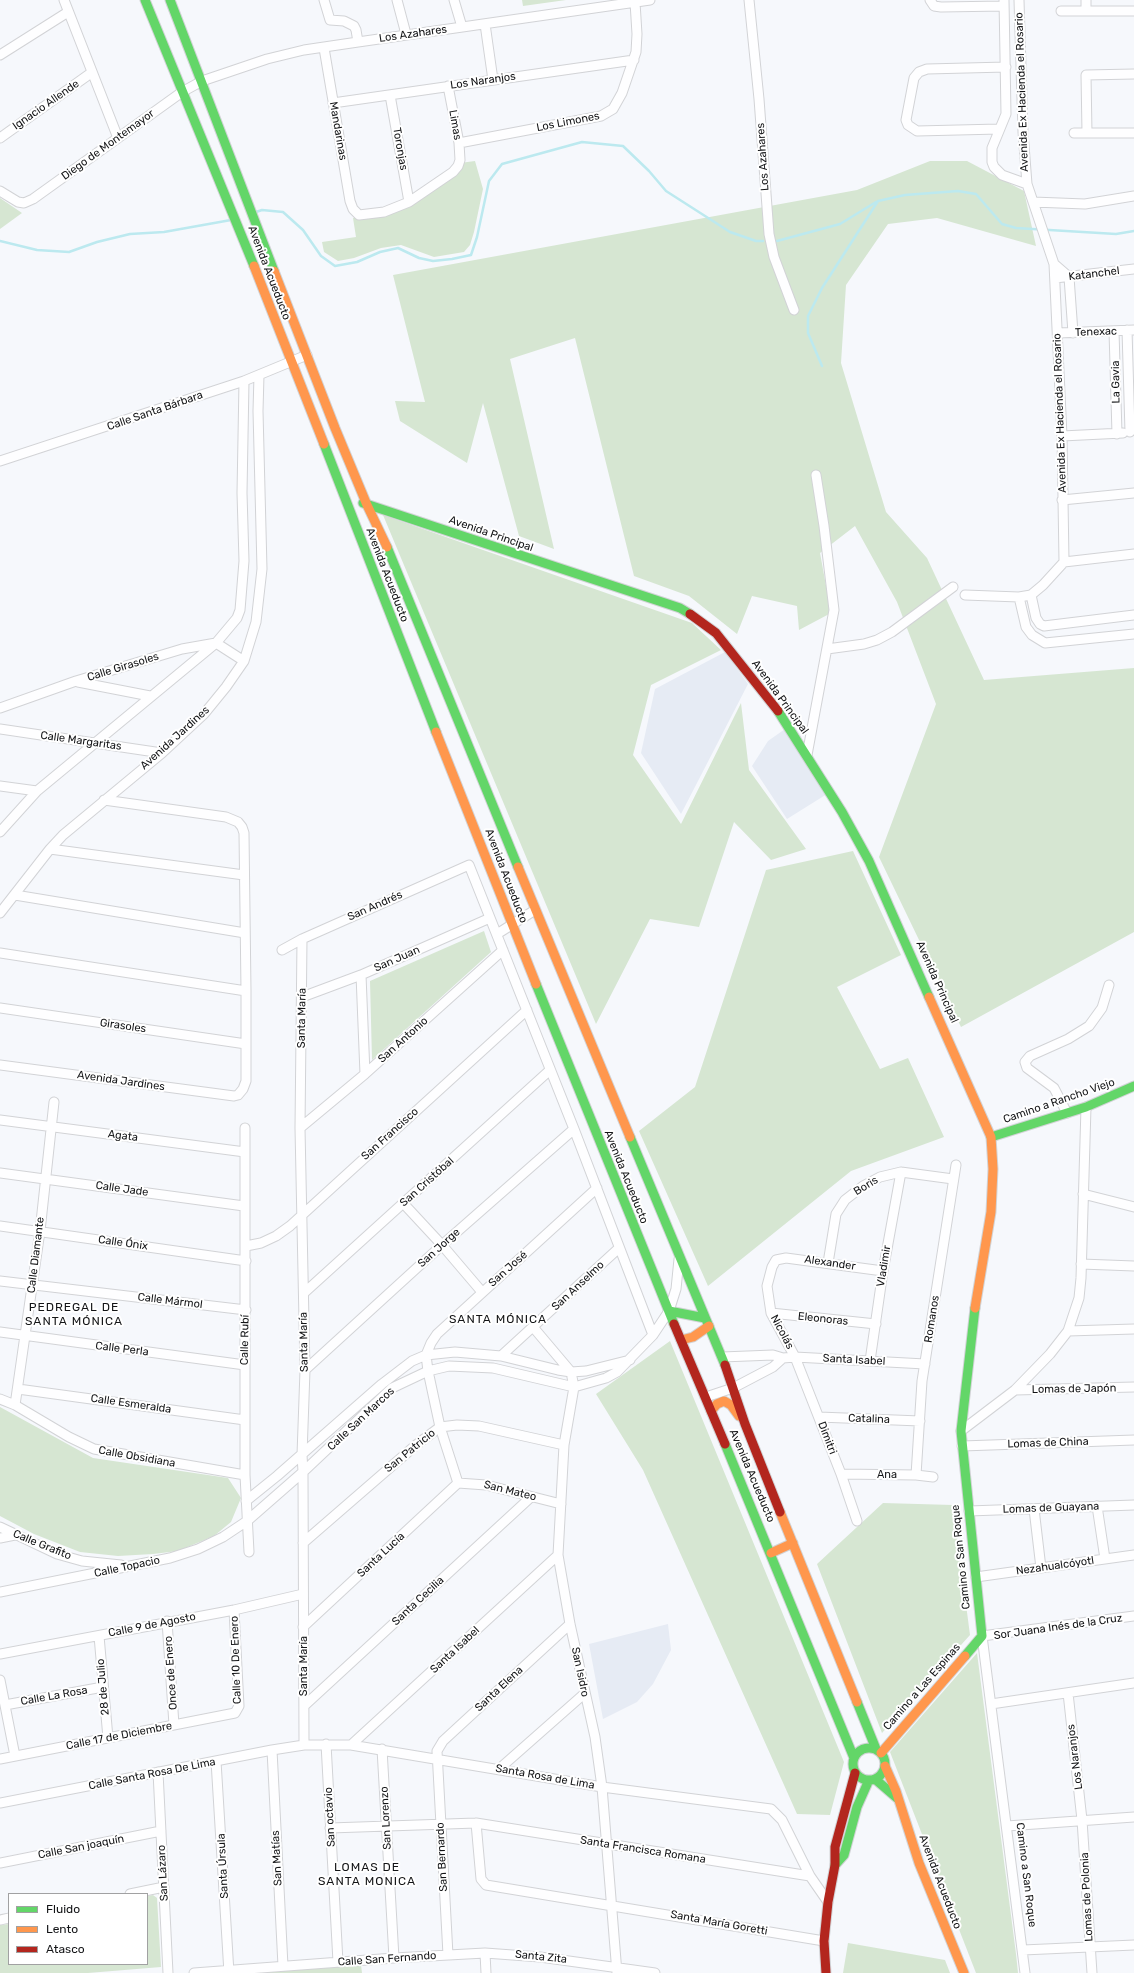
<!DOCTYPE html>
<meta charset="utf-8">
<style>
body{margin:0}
#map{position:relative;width:1134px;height:1973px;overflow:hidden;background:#f6f8fc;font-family:Rubik,sans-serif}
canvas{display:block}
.legend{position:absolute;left:8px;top:1893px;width:140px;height:72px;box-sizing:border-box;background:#fff;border:1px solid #a1a1a2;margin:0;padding:5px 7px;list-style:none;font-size:12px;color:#131416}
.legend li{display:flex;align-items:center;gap:8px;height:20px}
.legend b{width:20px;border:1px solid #a1a1a2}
</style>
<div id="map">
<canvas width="1134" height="1973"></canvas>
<ul class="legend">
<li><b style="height:5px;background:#63d668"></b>Fluido</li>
<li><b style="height:5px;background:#ff974d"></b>Lento</li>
<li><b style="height:5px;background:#b3261e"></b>Atasco</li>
</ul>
</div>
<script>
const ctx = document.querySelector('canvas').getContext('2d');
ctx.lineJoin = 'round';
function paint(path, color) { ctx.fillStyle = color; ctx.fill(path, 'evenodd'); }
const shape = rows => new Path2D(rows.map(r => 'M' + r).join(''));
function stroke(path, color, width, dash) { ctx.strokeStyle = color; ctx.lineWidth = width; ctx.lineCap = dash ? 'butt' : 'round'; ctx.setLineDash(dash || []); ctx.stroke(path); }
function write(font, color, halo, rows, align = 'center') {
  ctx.font = font + ' Rubik,sans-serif'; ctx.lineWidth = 4; ctx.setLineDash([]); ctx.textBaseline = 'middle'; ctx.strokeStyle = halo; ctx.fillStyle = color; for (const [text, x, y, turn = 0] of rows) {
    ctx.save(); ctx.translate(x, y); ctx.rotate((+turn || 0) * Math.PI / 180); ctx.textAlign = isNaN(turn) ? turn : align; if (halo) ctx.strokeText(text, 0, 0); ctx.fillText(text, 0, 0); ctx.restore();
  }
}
paint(shape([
 [725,652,748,684,681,814,641,753,655,689],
 [785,729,827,794,787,819,752,766,768,741],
 [668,1624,671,1650,653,1684,637,1702,603,1719,589,1644]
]), '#e6ebf4');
paint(shape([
 [522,0,566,0,523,6],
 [475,161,483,189,474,232,470,245,464,252,434,257,401,245,381,248,354,258,338,261,324,252,322,242,356,237,353,218,384,212,409,202,460,163],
 [930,161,967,161,1024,191,1036,246,937,218,888,224,846,285,841,363,886,512,927,558,984,680,1134,668,1134,932,961,1027,879,857,936,704,897,602,855,526,820,553,831,613,799,630,797,606,752,596,737,634,689,596,634,576,575,338,510,359,554,549,519,536,483,403,467,463,400,421,395,401,425,402,393,275,857,190],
 [0,198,22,213,0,229],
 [383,515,692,623,721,650,651,685,633,755,681,824,741,703,749,770,806,849,771,860,734,822,699,927,650,919,596,1024],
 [853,851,901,955,837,987,880,1069,908,1058,944,1137,851,1171,708,1286,639,1131,695,1087,766,870],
 [484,931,491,952,372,1060,370,981],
 [670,1341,844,1762,830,1815,797,1814,643,1470,596,1394],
 [0,1407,93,1458,228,1478,241,1498,231,1522,214,1536,178,1551,153,1554,118,1556,80,1552,34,1534,0,1516],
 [883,1503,953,1505,970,1635,882,1733,817,1564],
 [977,1653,1016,1954,1018,1973,976,1973,890,1752],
 [153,1895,157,1898,161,1967,88,1973,0,1973,0,1925,9,1924,9,1964,147,1964,147,1896],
 [848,1943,945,1960,950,1973,843,1973],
 [361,1965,362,1973,251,1973]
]), '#d6e6d2');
stroke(shape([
 [256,212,262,210,283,212,303,230,321,256,335,266,357,262,380,252,398,248,419,258,433,261,452,259,471,255,477,237,489,181,502,164,582,142,623,146,649,171,666,191,730,232,756,241,763,241],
 [0,241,37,250,69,252,97,242,130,234,164,232,231,220],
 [777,241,840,224,876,202],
 [822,366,808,333,808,316,822,288,878,201,905,195,958,191,976,194,1002,224,1016,228,1116,234,1134,231]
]), '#bce9ef', 2.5);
const street = shape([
 [64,0,118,138],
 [324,0,330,20,344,21,354,26,356,30,358,42],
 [397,0,406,34],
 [454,0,462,27],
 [749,0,759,99,769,234,774,257,794,310],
 [930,0,934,6,941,7,1004,6],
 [1004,0,1006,114,992,148,992,162,994,167,1002,175,1027,184,1023,132,1019,0],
 [1086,0,1086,11,1134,11],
 [1061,11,1086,11],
 [485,24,493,80],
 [324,48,350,201,353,209,359,215,384,212,409,202,453,172,458,166,460,160,459,143,448,86],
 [0,55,68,12],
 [1134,74,1086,75,1087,133,1134,133],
 [390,95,409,202],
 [333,103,634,60],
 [999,129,917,131,908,125,906,120,914,78,919,72,927,69,1006,67],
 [1074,133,1087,133],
 [0,138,91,73],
 [459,143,601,116,613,109,622,93,636,52,637,34,635,2],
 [1027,184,1054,264,1062,436,1064,562],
 [0,191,18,202,24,203,33,199,182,92,202,81,267,59,304,50,358,42,650,0],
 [1033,202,1085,204,1134,196],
 [1054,264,1069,277,1073,333],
 [1055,278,1134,269],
 [1127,330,1130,432],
 [1114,331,1117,434],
 [1058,333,1134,330],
 [1062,436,1123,433],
 [0,461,244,381,307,355],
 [1062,500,1134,493],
 [1064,562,1134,554],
 [965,595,1019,597,1031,595,1043,585,1064,562],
 [1031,595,1036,618,1040,624,1044,626,1134,615],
 [1019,597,1026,627,1032,635,1045,643,1134,634],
 [827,649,864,644,877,640,892,632,953,587],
 [78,682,150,696],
 [0,708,76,681,182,649,216,643,244,661],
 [0,729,162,753],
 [807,755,834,610,824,526,816,475],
 [0,786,37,791],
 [0,832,37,791,216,643,237,618,240,610,244,561,242,493,244,381],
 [50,849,244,875],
 [15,895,245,933],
 [0,913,50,849,63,835,162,753,204,714,226,687,244,661,256,622,262,569,258,411,259,375],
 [497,934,535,910],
 [302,939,300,1128,305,1370,302,1455,303,1472,304,1745],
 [282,950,302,939,469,865,574,1129,653,1335],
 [0,953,246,991],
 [361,975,365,1074],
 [302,997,361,975,490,918],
 [0,1008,246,1044],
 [0,1065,234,1096,238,1095,243,1089,246,1081,246,991,244,833,242,827,238,822,226,817,104,800],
 [1067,1113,1054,1088,1027,1068,1025,1062,1030,1056,1068,1039,1089,1026,1102,1008,1109,985],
 [0,1120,245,1152],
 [245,1128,245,1475,249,1552],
 [300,1128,365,1074,503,950],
 [0,1173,244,1206],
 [1083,1194,1134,1207],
 [403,1203,442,1245,482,1292],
 [0,1226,246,1261],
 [246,1246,261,1243,276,1236,290,1226,527,1010],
 [828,1263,836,1214,845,1200,863,1186,880,1177,901,1172,953,1179],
 [1081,1264,1134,1266],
 [0,1281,246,1310],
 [304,1293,550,1070],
 [771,1313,876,1324],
 [533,1327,571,1372,574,1387,564,1445,558,1555,570,1624,595,1737,602,1787,617,1973],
 [1068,1331,1134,1329],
 [0,1332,245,1365],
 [501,1356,619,1248],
 [722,1357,773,1355,783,1358,795,1357,925,1364],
 [870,1361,883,1271,901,1172],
 [305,1370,442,1245,574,1129],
 [18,1389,245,1420],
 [1015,1390,1134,1387],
 [706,1397,733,1388,773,1367,783,1358],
 [0,1399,15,1405,69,1437,94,1449,245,1475],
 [15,1405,40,1231,54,1102],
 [819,1417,920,1421],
 [961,1431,1015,1390,1050,1354,1068,1331,1079,1298,1081,1278,1086,1107],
 [962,1446,1134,1440],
 [841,1474,916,1475,933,1477],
 [916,1475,922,1381,956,1165],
 [458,1483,440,1427,428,1371,426,1355,431,1343,437,1334,597,1188],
 [458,1483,486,1485,561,1504],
 [246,1501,277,1476,382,1384,412,1361,426,1355,455,1352,501,1356,558,1370,571,1372,586,1371,630,1360],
 [1097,1506,1105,1559],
 [1034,1509,1041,1568],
 [969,1511,1134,1505],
 [857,1521,841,1474,795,1357,771,1313,767,1286,772,1267,776,1260,786,1258,883,1271],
 [0,1527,57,1554,82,1561,121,1565],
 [0,1538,15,1535],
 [303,1543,416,1445,440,1427,457,1425,479,1426,564,1445],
 [976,1577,1134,1555],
 [0,1592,170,1558,198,1549,223,1537,247,1521,303,1472,392,1388,428,1371,449,1366,493,1368,574,1387,606,1378,617,1372,653,1335,669,1311,676,1289,679,1259],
 [167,1621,174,1725],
 [303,1627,458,1483],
 [99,1636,108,1738],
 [0,1654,234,1610,303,1594],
 [0,1680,15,1756],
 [1068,1693,1082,1820,1092,1973],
 [991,1704,1134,1683],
 [5,1705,103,1687],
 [304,1706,531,1497],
 [326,1744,338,1962],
 [351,1745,558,1555],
 [382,1749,394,1958],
 [272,1750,283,1966],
 [0,1759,235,1713,239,1706,234,1610],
 [216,1761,229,1973],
 [499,1769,584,1694],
 [158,1772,168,1973],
 [0,1803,272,1750,304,1745,351,1745,602,1787,771,1809,782,1820,810,1876,828,1902],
 [476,1823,481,1879,486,1885,824,1941],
 [1007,1826,1134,1817],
 [330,1828,476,1823,810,1876],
 [0,1863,161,1831],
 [130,1894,164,1887],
 [0,1920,9,1918],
 [1023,1950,1134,1945],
 [485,1953,486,1973],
 [448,1955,437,1751,443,1741,570,1624],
 [194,1973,394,1958,485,1953,540,1957,655,1973],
 [1025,1973,982,1636,1134,1616]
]);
const fast = shape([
 [145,0,254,266],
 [170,0,274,271],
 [324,444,436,732],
 [363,503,680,608,690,614],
 [387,547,518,867],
 [778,711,842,812,869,861,929,997],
 [536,984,674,1324],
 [630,1137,725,1365],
 [991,1137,1086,1107,1134,1086],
 [669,1311,705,1318],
 [725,1444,854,1758],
 [965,1656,982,1636,961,1431,975,1308],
 [857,1702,876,1749],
 '853 1764a16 16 0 1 1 32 0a16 16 0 1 1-32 0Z',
 [875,1779,897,1798],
 [835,1865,844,1855,857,1807,869,1780]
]);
const slow = shape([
 [254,266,324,444],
 [274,271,335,428,367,505,387,547],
 [436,732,536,984],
 [518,867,630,1137],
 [929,997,991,1137,993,1169,991,1212,975,1308],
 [681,1340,693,1337,709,1326],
 [711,1411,717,1404,724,1401,731,1405,739,1416],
 [780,1512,857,1702],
 [771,1553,793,1543],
 [881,1753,965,1656],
 [885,1766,896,1791,919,1863,964,1973]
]);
const jam = shape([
 [690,614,716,633,778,711],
 [674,1324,725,1444],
 [725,1365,745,1424,780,1512],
 [826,1973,824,1941,828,1902,835,1865,835,1847,855,1773]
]);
stroke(street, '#d2d3d6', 11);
stroke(fast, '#d2d3d6', 11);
stroke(slow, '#d2d3d6', 11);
stroke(jam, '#d2d3d6', 11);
stroke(street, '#fefeff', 9);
stroke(fast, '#63d668', 9);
stroke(slow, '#ff974d', 9);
stroke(jam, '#b3261e', 9);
write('11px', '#131416', '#fff', [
 ["Los Azahares",413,34,-8],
 ["Los Naranjos",483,81,-8],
 ["Avenida Ex Hacienda el Rosario",1022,92,-92],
 ["Ignacio Allende",46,105,-35],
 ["Los Limones",568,122,-11],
 ["Limas",455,125,80],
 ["Mandarinas",338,131,80],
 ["Diego de Montemayor",108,145,-36],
 ["Toronjas",400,149,80],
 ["Los Azahares",763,157,-94],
 ["Avenida Acueducto",269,273,69],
 ["Katanchel",1094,274,-7],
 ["Tenexac",1096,332,-2],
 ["La Gavia",1116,382,-91],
 ["Calle Santa Bárbara",155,411,-19],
 ["Avenida Ex Hacienda el Rosario",1060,413,-92],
 ["Avenida Principal",491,534,19],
 ["Avenida Acueducto",387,575,69],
 ["Calle Girasoles",123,667,-17],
 ["Avenida Principal",780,697,54],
 ["Avenida Jardines",175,738,-42],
 ["Calle Margaritas",81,741,8],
 ["Avenida Acueducto",506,876,69],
 ["San Andrés",375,906,-24],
 ["San Juan",397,959,-24],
 ["Avenida Principal",937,982,66],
 ["Santa María",302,1018,-89],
 ["Girasoles",123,1026,8],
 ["San Antonio",403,1040,-42],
 ["Avenida Jardines",121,1081,8],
 ["Camino a Rancho Viejo",1059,1101,-19],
 ["San Francisco",390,1134,-42],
 ["Agata",123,1136,7],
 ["Avenida Acueducto",626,1177,68],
 ["San Cristóbal",427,1182,-42],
 ["Boris",866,1186,-32],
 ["Calle Jade",122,1189,8],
 ["Calle Ónix",123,1243,8],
 ["San Jorge",439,1248,-42],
 ["Calle Diamante",36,1255,-83],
 ["Alexander",830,1263,8],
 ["Vladimir",884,1266,-81],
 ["San José",508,1269,-42],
 ["San Anselmo",578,1286,-43],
 ["Calle Mármol",170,1301,7],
 ["Eleonoras",823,1319,6],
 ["Romanos",932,1319,-81],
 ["Nicolás",782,1332,62],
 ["Calle Rubí",245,1340,-89],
 ["Santa María",304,1342,-91],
 ["Calle Perla",122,1349,7],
 ["Santa Isabel",854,1360,3],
 ["Lomas de Japón",1074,1389,-1],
 ["Calle Esmeralda",131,1404,8],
 ["Calle San Marcos",361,1419,-43],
 ["Catalina",869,1419,2],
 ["Dimitri",827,1438,69],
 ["Lomas de China",1048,1443,-2],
 ["San Patricio",410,1451,-39],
 ["Calle Obsidiana",137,1457,10],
 ["Ana",887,1475],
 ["Avenida Acueducto",752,1476,67],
 ["San Mateo",510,1491,14],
 ["Lomas de Guayana",1051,1508,-2],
 ["Calle Grafito",42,1545,22],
 ["Santa Lucía",381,1555,-43],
 ["Camino a San Roque",961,1557,-96],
 ["Nezahualcóyotl",1055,1566,-8],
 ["Calle Topacio",127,1567,-12],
 ["Santa Cecilia",418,1601,-43],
 ["Calle 9 de Agosto",152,1625,-11],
 ["Sor Juana Inés de la Cruz",1058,1627,-8],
 ["Santa Isabel",455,1650,-43],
 ["Calle 10 De Enero",236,1660,-92],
 ["Santa María",304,1666,-90],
 ["San Isidro",580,1672,78],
 ["Once de Enero",171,1673,-94],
 ["28 de Julio",103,1687,-95],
 ["Camino a Las Espinas",922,1687,-49],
 ["Santa Elena",499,1689,-43],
 ["Calle La Rosa",54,1696,-10],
 ["Calle 17 de Diciembre",119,1736,-11],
 ["Los Naranjos",1075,1757,-97],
 ["Calle Santa Rosa De Lima",152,1774,-11],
 ["Santa Rosa de Lima",545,1777,10],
 ["San octavio",330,1817,-93],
 ["San Lorenzo",386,1818,-93],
 ["Calle San joaquín",81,1847,-11],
 ["Santa Francisca Romana",643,1850,9],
 ["San Bernardo",442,1857,-93],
 ["San Matías",277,1858,-93],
 ["Santa Úrsula",223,1866,-93],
 ["San Lázaro",163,1873,-93],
 ["Camino a San Roque",1026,1875,83],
 ["Avenida Acueducto",940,1882,69],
 ["Lomas de Polonia",1087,1897,-93],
 ["Santa María Goretti",719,1923,10],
 ["Santa Zita",541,1957,6],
 ["Calle San Fernando",387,1959,-4]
]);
ctx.letterSpacing = '1px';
write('12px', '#131416', '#fff', [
 ["PEDREGAL DE",74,1308],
 ["SANTA MÓNICA",74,1322],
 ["SANTA MÓNICA",498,1320],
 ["LOMAS DE",367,1868],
 ["SANTA MONICA",367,1882]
]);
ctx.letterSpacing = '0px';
</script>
